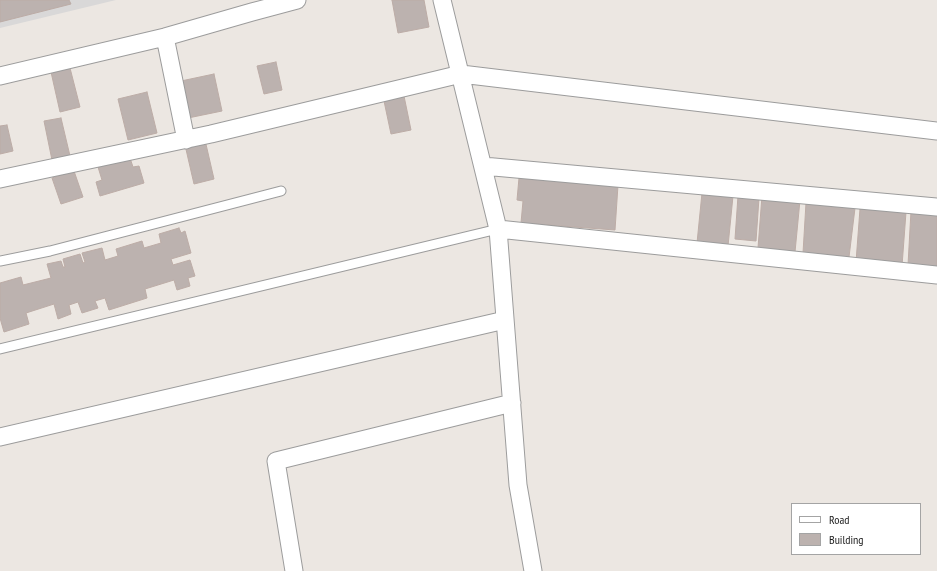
<!DOCTYPE html>
<style>
body{margin:0}
#map{position:relative;width:937px;height:571px;overflow:hidden;background:#ece7e2;font-family:"PT Sans Narrow",sans-serif}
canvas{display:block}
.legend{position:absolute;left:791px;top:503px;width:130px;height:52px;box-sizing:border-box;background:#fff;border:1px solid #a4a4a4;margin:0;padding:5px 7px;list-style:none;font-size:12px;color:#1b1b1b}
.legend li{display:flex;align-items:center;gap:8px;height:20px}
.legend b{width:20px;border:1px solid #a4a4a4}
</style>
<div id="map">
<canvas width="937" height="571"></canvas>
<ul class="legend">
<li><b style="height:5px;background:#fff"></b>Road</li>
<li><b style="height:11px;background:#bcb2af"></b>Building</li>
</ul>
</div>
<script>
const ctx = document.querySelector('canvas').getContext('2d');
ctx.lineJoin = 'round';
function paint(path, color) { ctx.fillStyle = color; ctx.fill(path, 'evenodd'); }
const shape = rows => new Path2D(rows.map(r => 'M' + r).join(''));
function stroke(path, color, width, dash) { ctx.strokeStyle = color; ctx.lineWidth = width; ctx.lineCap = dash ? 'butt' : 'round'; ctx.setLineDash(dash || []); ctx.stroke(path); }
paint(shape([
 [0,0,116,0,0,28]
]), '#d9d8d8');
const building = shape([
 [0,0,69,0,71,4,0,22,0,0],
 [392,0,424,0,429,27,398,33,392,0],
 [276,62,282,90,264,94,257,66,276,62],
 [70,68,80,107,60,112,51,72,70,68],
 [214,74,222,111,188,118,181,81,214,74],
 [147,92,157,133,128,140,118,99,147,92],
 [404,96,411,130,391,134,384,101,404,96],
 [61,118,70,156,52,160,44,121,61,118],
 [7,125,13,151,0,154,0,126,7,125],
 [205,140,214,179,194,184,185,145,205,140],
 [130,158,133,167,139,166,144,183,100,196,96,182,102,180,98,167,130,158],
 [74,171,83,197,61,204,52,178,74,171],
 [519,178,618,185,615,230,521,223,523,201,517,200,519,178],
 [702,193,733,196,728,246,697,243,702,193],
 [738,196,759,198,756,241,735,239,738,196],
 [762,196,800,200,795,252,758,248,762,196],
 [806,203,855,208,849,257,803,253,806,203],
 [860,209,906,212,902,266,856,262,860,209],
 [911,211,937,213,937,267,908,265,911,211],
 [179,228,181,233,185,231,191,253,171,259,173,265,190,260,195,276,188,278,190,286,177,290,174,280,145,289,147,298,109,310,105,298,95,301,98,308,82,313,78,302,69,305,71,314,58,319,54,304,26,313,29,324,4,332,0,318,0,283,21,277,23,285,51,278,47,264,61,261,63,267,65,267,63,259,80,254,83,263,85,262,82,253,102,248,105,260,118,256,116,249,142,241,144,248,161,243,159,234,179,228]
]);
paint(building, '#bcb2af');
stroke(building, '#bcaca6', 1);
const lane = shape([
 [0,261,50,251,281,191],
 [0,349,498,229]
]);
const street = shape([
 [442,0,498,229,518,485,533,571],
 [165,37,186,140],
 [0,76,165,37,252,12,297,0],
 [483,166,937,207],
 [0,179,211,134,461,74,937,131],
 [498,229,937,275],
 [0,437,505,320],
 [294,571,276,461,512,403]
]);
stroke(lane, '#9c9c9c', 11);
stroke(street, '#9c9c9c', 19);
stroke(lane, '#fff', 9);
stroke(street, '#fff', 17);
</script>
